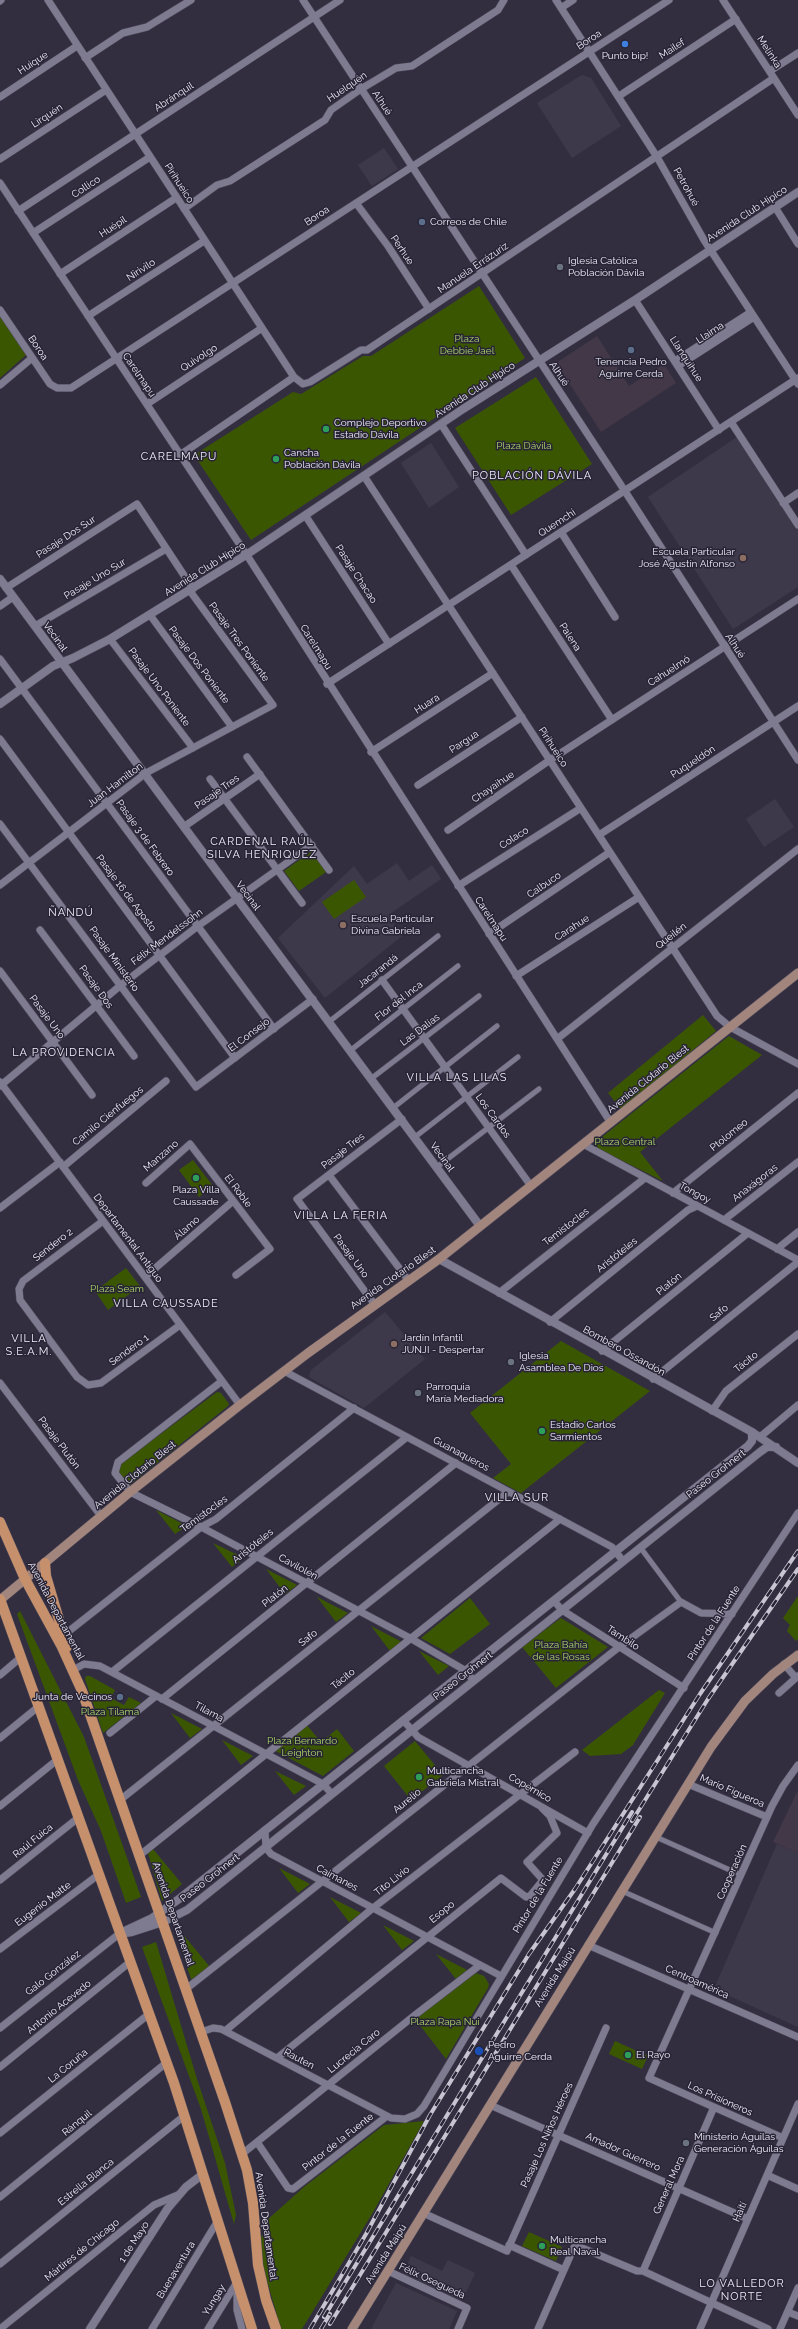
<!DOCTYPE html>
<meta charset="utf-8">
<style>
body{margin:0}
canvas{display:block;background:#322e40}
</style>
<canvas width="798" height="2329"></canvas>
<script>
const ctx = document.querySelector('canvas').getContext('2d');
ctx.lineJoin = 'round';
function paint(path, color) { ctx.fillStyle = color; ctx.fill(path, 'evenodd'); }
const shape = rows => new Path2D(rows.map(r => 'M' + r).join(''));
function stroke(path, color, width, dash) { ctx.strokeStyle = color; ctx.lineWidth = width; ctx.lineCap = dash ? 'butt' : 'round'; ctx.setLineDash(dash || []); ctx.stroke(path); }
function write(font, color, halo, rows, align = 'center') {
  ctx.font = font + ' Raleway,sans-serif'; ctx.lineWidth = 3; ctx.setLineDash([]); ctx.textBaseline = 'middle'; ctx.strokeStyle = halo; ctx.fillStyle = color; for (const [text, x, y, turn = 0] of rows) {
    ctx.save(); ctx.translate(x, y); ctx.rotate((+turn || 0) * Math.PI / 180); ctx.textAlign = isNaN(turn) ? turn : align; if (halo) ctx.strokeText(text, 0, 0); ctx.fillText(text, 0, 0); ctx.restore();
  }
}
paint(shape([
 [582,75,591,78,621,126,572,158,537,103],
 [384,148,398,169,372,186,358,165],
 [737,437,798,529,798,587,733,629,648,497],
 [431,443,459,487,429,508,401,463],
 [775,799,794,827,764,847,746,819],
 [397,863,409,881,432,865,441,879,388,915,402,936,325,998,278,938,354,866,367,884],
 [385,1312,425,1359,364,1408,309,1377,311,1370],
 [777,1844,798,1853,798,2027,714,1989],
 [411,2256,442,2271,448,2260,475,2273,462,2301,403,2274],
 [396,2283,457,2311,449,2329,371,2329]
]), '#3e394a');
paint(shape([
 [597,336,629,386,664,364,676,383,601,432,556,363],
 [798,1790,798,1853,773,1842]
]), '#423847');
paint(shape([
 [479,286,525,358,251,540,194,455,293,392,301,394,363,356,371,356],
 [0,314,27,354,0,378],
 [536,377,592,464,511,515,455,428],
 [312,851,326,872,299,891,284,871],
 [354,880,366,897,334,919,322,902],
 [703,1015,716,1031,621,1109,608,1093],
 [729,1036,762,1055,640,1152,663,1181,597,1148,597,1141],
 [193,1160,213,1186,199,1197,179,1170],
 [126,1268,140,1286,108,1310,95,1291],
 [561,1341,650,1391,521,1493,493,1478,511,1464,470,1413],
 [217,1392,221,1393,229,1404,228,1406,127,1487,115,1468],
 [156,1510,187,1526,175,1534],
 [213,1543,244,1558,232,1567],
 [266,1569,297,1585,285,1594],
 [798,1596,798,1639,796,1641,787,1631,790,1625,783,1618],
 [317,1597,348,1613,336,1622],
 [470,1598,490,1624,450,1654,421,1638],
 [20,1611,84,1737,141,1897,126,1903,101,1831,78,1780,17,1614],
 [561,1618,608,1647,556,1688,522,1647],
 [371,1626,402,1642,390,1651],
 [419,1651,449,1666,438,1675],
 [86,1676,90,1676,115,1690,111,1698,124,1705,129,1697,141,1703,103,1733,85,1679],
 [659,1690,665,1693,633,1745,621,1754,590,1756,582,1750],
 [171,1713,202,1729,190,1738],
 [305,1723,321,1742,337,1729,354,1751,323,1776,272,1749],
 [222,1740,253,1756,241,1765],
 [415,1741,443,1775,411,1800,384,1766],
 [275,1771,306,1786,294,1795],
 [153,1849,182,1884,162,1901,148,1853],
 [279,1868,310,1884,298,1893],
 [330,1897,361,1913,349,1922],
 [383,1925,414,1941,402,1950],
 [181,1932,210,1967,192,1982,176,1934],
 [156,1942,197,2079,225,2163,236,2215,234,2224,201,2109,142,1947],
 [436,1954,467,1970,456,1979],
 [476,1973,484,1976,489,1984,488,1988,446,2059,415,2019],
 [615,2041,648,2056,642,2069,609,2054],
 [424,2121,372,2214,302,2329,281,2329,263,2267,260,2238,266,2232,266,2221,304,2187,384,2125],
 [529,2232,562,2247,556,2261,522,2246]
]), '#3b5601');
const pedestrian = shape([
 [330,1021,438,936],
 [351,1050,458,966],
 [372,1078,479,996],
 [393,1108,497,1026],
 [415,1137,518,1057],
 [437,1167,539,1089],
 [640,1547,681,1602],
 [656,1837,741,1875],
 [622,1891,716,1933]
]);
const minor = shape([
 [48,0,294,377,303,384,310,382,361,350,367,350,774,78],
 [303,0,619,482,798,760],
 [556,0,657,157,704,240,798,384],
 [723,0,798,115],
 [0,1,1,0],
 [561,8,573,0],
 [85,58,123,33,147,27,191,0],
 [770,71,798,53],
 [619,96,736,19],
 [0,97,77,46],
 [0,159,106,90],
 [0,183,250,560,611,1123],
 [356,203,388,246,429,309],
 [775,207,798,244],
 [184,209,217,185,230,181,325,120,331,110,361,89,396,68,412,66,498,10,504,0],
 [18,211,340,0],
 [33,233,150,157],
 [60,274,176,198],
 [635,300,719,430],
 [0,310,50,384,57,388,71,388,669,0],
 [88,316,204,241],
 [675,361,751,312],
 [678,366,754,317],
 [0,385,32,358],
 [147,404,262,328],
 [731,422,798,525],
 [441,424,526,555],
 [180,455,294,377],
 [364,476,717,1016,730,1027,798,1064],
 [783,503,798,493],
 [305,515,389,644],
 [561,532,615,617],
 [511,565,612,720],
 [6,588,137,504,193,589],
 [0,606,13,597],
 [150,615,232,727],
 [35,626,166,549],
 [110,639,193,748],
 [0,659,274,1029],
 [327,684,798,378],
 [0,739,235,1058],
 [371,752,493,673],
 [247,757,329,870],
 [210,779,302,903],
 [418,785,522,717],
 [0,824,196,1087,313,999],
 [185,826,260,774],
 [448,830,550,760,798,599],
 [599,835,798,706],
 [0,885,146,773,273,705,190,591],
 [458,886,581,808],
 [40,930,134,1056],
 [489,934,610,852],
 [0,971,92,1095],
 [516,976,639,897],
 [382,980,531,1186],
 [557,1039,798,849],
 [0,1082,240,1405],
 [0,1086,121,985,198,926,312,845],
 [583,1144,798,1260],
 [63,1167,166,1081],
 [329,1175,409,1281],
 [146,1183,190,1144,270,1249,236,1275],
 [673,1193,798,1093],
 [0,1208,60,1162],
 [724,1220,798,1162],
 [103,1221,23,1281,19,1289,20,1300,77,1377,88,1385,101,1383,180,1325],
 [777,1249,798,1232],
 [145,1277,233,1201],
 [499,1293,645,1178],
 [375,1305,297,1199,402,1119],
 [550,1322,688,1210,697,1206],
 [602,1351,748,1233],
 [284,1371,612,1547,623,1561],
 [653,1379,798,1262],
 [222,1381,118,1462,115,1473,130,1492,201,1527,410,1638,466,1671,473,1680],
 [0,1383,101,1516],
 [712,1411,726,1391,798,1334],
 [760,1437,798,1405],
 [554,1601,562,1610,684,1688],
 [64,1635,201,1527,216,1519,354,1408],
 [784,1664,796,1678],
 [73,1670,84,1664,100,1666,323,1784,331,1793],
 [112,1672,407,1437],
 [0,1675,20,1658],
 [779,1693,798,1676],
 [162,1699,456,1463],
 [403,1720,418,1737,588,1833],
 [110,1733,156,1696],
 [0,1738,38,1707],
 [688,1784,767,1817],
 [120,1800,508,1492],
 [0,1806,57,1760],
 [265,1830,266,1848,271,1854,501,1976],
 [140,1855,560,1519],
 [0,1880,78,1818],
 [588,1945,798,2037],
 [0,1949,98,1875],
 [186,1989,619,1647,681,1602,701,1613,732,1614],
 [0,2028,119,1934],
 [225,2031,373,1908,575,1752],
 [201,2032,213,2028,221,2029,391,2118,405,2119,417,2114,424,2106,593,1824,798,1513],
 [277,2058,501,1878,526,1897,530,1896,543,1880,527,1862,557,1833,550,1816,542,1808],
 [0,2067,130,1962],
 [490,2105,748,2219],
 [0,2133,149,2014],
 [783,2138,649,2078,772,1806,783,1786,798,1765],
 [257,2142,288,2188,293,2189,387,2116],
 [242,2154,415,2015,480,1965],
 [767,2175,798,2189],
 [0,2197,166,2063],
 [423,2213,507,2251,606,2028],
 [509,2245,564,2270],
 [0,2264,184,2116],
 [388,2271,467,2308,458,2329],
 [643,2271,714,2107],
 [237,2286,237,2310,242,2329],
 [788,2312,798,2316],
 [0,2329,154,2205,180,2194],
 [152,2329,217,2222],
 [208,2329,237,2282],
 [538,2329,575,2245,637,2271,643,2271,768,2329],
 [700,2329,798,2104],
 [780,2329,798,2288]
]);
const tertiary = shape([
 [0,579,480,1226],
 [0,704,53,666,73,658,110,639,246,555,463,409,635,300,798,192],
 [439,1259,752,1432,798,1463],
 [120,1933,152,1918,179,1899,748,1446,752,1441,752,1432],
 [119,1934,132,1932,163,1922,187,1910,760,1452,767,1447,776,1447],
 [90,2329,168,2208,186,2187,203,2174]
]);
const secondary = shape([
 [0,1600,130,1492,240,1405,308,1353,439,1259,798,973],
 [352,2329,711,1747,745,1701,773,1674,798,1655]
]);
const primary = shape([
 [0,1522,25,1579,61,1645,82,1691,225,2102,247,2170,253,2203,258,2265,266,2300,276,2329],
 [45,1563,46,1576,67,1647],
 [0,1599,174,2083,252,2329]
]);
stroke(pedestrian, '#4d4958', 6);
stroke(minor, '#4d4958', 8);
stroke(tertiary, '#4d4958', 9);
stroke(secondary, '#4d4958', 10);
stroke(primary, '#4d4958', 11);
stroke(pedestrian, '#7e7a8f', 5);
stroke(minor, '#7e7a8f', 7);
stroke(tertiary, '#7e7a8f', 8);
stroke(secondary, '#a2857d', 9);
stroke(primary, '#c7906c', 10);
const rail = shape([
 [632,1821,708,1699,798,1569],
 [324,2317,632,1812],
 [330,2324,640,1817],
 [310,2329,366,2234,430,2115,529,1954,575,1889,700,1694,798,1551],
 [321,2329,330,2314]
]);
stroke(rail, '#c8c5d2', 4);
stroke(rail, '#282436', 2.5, [8]);
for (const [x, y, r, color] of [
 [625,44,4,"#3f7fe0"],
 [422,222,4,"#5c6f8a"],
 [560,267,4,"#6b7280"],
 [631,350,4,"#5c6f8a"],
 [326,429,4,"#2e9e5b"],
 [276,459,4,"#2e9e5b"],
 [743,558,4,"#8d6e63"],
 [343,925,4,"#8d6e63"],
 [196,1178,4,"#2e9e5b"],
 [394,1344,4,"#8d6e63"],
 [511,1362,4,"#6b7280"],
 [418,1393,4,"#6b7280"],
 [542,1431,4,"#2e9e5b"],
 [120,1697,4,"#5c6f8a"],
 [419,1777,4,"#2e9e5b"],
 [479,2051,5,"#1a4fb4"],
 [628,2055,4,"#2e9e5b"],
 [686,2143,4,"#6b7280"],
 [542,2246,4,"#2e9e5b"]
]) { const dot = new Path2D(); dot.arc(x, y, r, 0, 2 * Math.PI); ctx.fillStyle = color; ctx.fill(dot); stroke(dot, '#282436', 1.5); }
write('10px', '#eeecf8', '#282436', [
 ["Boroa",589,40,-33],
 ["Mailef",672,49,-33],
 ["Melinka",769,52,57],
 ["Huique",33,63,-33],
 ["Huelquén",347,87,-34],
 ["Abránquil",174,97,-33],
 ["Alhué",382,103,57],
 ["Lirquén",47,116,-33],
 ["Pirihueico",179,183,57],
 ["Collico",86,187,-33],
 ["Petrohué",686,187,61],
 ["Avenida Club Hípico",747,214,-33],
 ["Boroa",317,216,-33],
 ["Huépil",113,227,-33],
 ["Perhue",402,250,56],
 ["Manuela Errázuriz",473,268,-34],
 ["Nirivilo",141,270,-33],
 ["Llaima",710,333,-33],
 ["Boroa",38,348,56],
 ["Quivolgo",199,358,-33],
 ["Llanquihue",686,359,57],
 ["Alhué",559,374,56],
 ["Carelmapu",139,375,56],
 ["Avenida Club Hípico",475,390,-33],
 ["Quemchi",557,523,-33],
 ["Pasaje Dos Sur",66,537,-33],
 ["Avenida Club Hípico",205,569,-32],
 ["Pasaje Chacao",356,574,57],
 ["Pasaje Uno Sur",95,579,-31],
 ["Vecinal",55,637,54],
 ["Palena",570,637,57],
 ["Pasaje Tres Poniente",239,642,54],
 ["Alhué",735,646,57],
 ["Carelmapu",316,647,58],
 ["Pasaje Dos Poniente",199,665,53],
 ["Cahuelmó",669,671,-33],
 ["Pasaje Uno Poniente",159,687,53],
 ["Huara",427,704,-33],
 ["Pargua",464,742,-33],
 ["Pirihueico",553,747,57],
 ["Puqueldón",693,762,-33],
 ["Juan Hamilton",115,785,-37],
 ["Chayaihue",493,787,-34],
 ["Pasaje Tres",217,792,-35],
 ["Pasaje 3 de Febrero",145,838,54],
 ["Colaco",514,838,-33],
 ["Calbuco",544,885,-34],
 ["Pasaje 16 de Agosto",126,893,53],
 ["Vecinal",248,896,53],
 ["Carelmapu",491,919,57],
 ["Carahue",572,928,-33],
 ["Queilén",671,936,-38],
 ["Félix Mendelssohn",167,937,-37],
 ["Pasaje Ministerio",114,959,54],
 ["Jacarandá",378,971,-38],
 ["Pasaje Dos",96,987,54],
 ["Flor del Inca",399,1001,-38],
 ["Pasaje Uno",47,1017,53],
 ["Las Dalias",420,1030,-37],
 ["El Consejo",249,1035,-37],
 ["Avenida Clotario Blest",648,1079,-39],
 ["Camilo Cienfuegos",108,1116,-39],
 ["Los Cardos",493,1116,54],
 ["Ptolomeo",729,1135,-39],
 ["Pasaje Tres",343,1151,-38],
 ["Manzano",161,1156,-41],
 ["Vecinal",442,1157,54],
 ["Anaxágoras",755,1183,-38],
 ["El Roble",238,1191,53],
 ["Tongoy",695,1193,28],
 ["Temístocles",566,1227,-38],
 ["Álamo",187,1228,-41],
 ["Departamental Antiguo",128,1238,53],
 ["Sendero 2",53,1245,-38],
 ["Aristóteles",617,1255,-39],
 ["Pasaje Uno",351,1256,53],
 ["Avenida Clotario Blest",393,1278,-35],
 ["Platón",669,1284,-39],
 ["Safo",719,1313,-39],
 ["Sendero 1",129,1350,-36],
 ["Bombero Ossandón",624,1351,29],
 ["Tácito",746,1362,-39],
 ["Pasaje Plutón",59,1443,53],
 ["Guanaqueros",461,1454,28],
 ["Paseo Grohnert",716,1474,-38],
 ["Avenida Clotario Blest",135,1475,-39],
 ["Temístocles",204,1514,-36],
 ["Aristóteles",253,1546,-39],
 ["Cavilolén",298,1567,28],
 ["Platón",275,1596,-38],
 ["Avenida Departamental",56,1611,62],
 ["Pintor de la Fuente",714,1623,-57],
 ["Safo",308,1638,-38],
 ["Tambilo",623,1638,33],
 ["Paseo Grohnert",463,1676,-38],
 ["Tácito",343,1679,-39],
 ["Tilama",209,1712,28],
 ["Copérnico",530,1788,30],
 ["Mario Figueroa",732,1791,23],
 ["Aurelio",407,1801,-39],
 ["Raúl Fuica",33,1841,-39],
 ["Cooperación",732,1872,-66],
 ["Paseo Grohnert",210,1878,-38],
 ["Caimanes",337,1878,28],
 ["Tito Livio",392,1881,-38],
 ["Pintor de la Fuente",538,1895,-59],
 ["Eugenio Matte",43,1904,-37],
 ["Esopo",442,1912,-39],
 ["Avenida Departamental",173,1914,71],
 ["Galo González",53,1973,-38],
 ["Avenida Maipú",555,1977,-58],
 ["Centroamérica",697,1982,24],
 ["Antonio Acevedo",59,2007,-39],
 ["Lucrecia Caro",354,2051,-39],
 ["Rauten",299,2059,28],
 ["La Coruña",68,2066,-39],
 ["Los Prisioneros",720,2099,24],
 ["Ránquil",77,2123,-39],
 ["Pasaje Los Niños Héroes",547,2135,-66],
 ["Pintor de la Fuente",338,2142,-38],
 ["Amador Guerrero",623,2152,24],
 ["Estrella Blanca",86,2182,-39],
 ["General Mora",669,2185,-66],
 ["Haití",740,2212,-67],
 ["Avenida Departamental",266,2226,82],
 ["1 de Mayo",134,2242,-57],
 ["Mártires de Chicago",82,2250,-39],
 ["Avenida Maipú",386,2254,-58],
 ["Buenaventura",176,2270,-59],
 ["Félix Osegueda",432,2281,25],
 ["Yungay",214,2300,-58]
]);
write('10px', '#eeecf8', '#282436', [
 ["Punto bip!",625,56,"center"],
 ["Correos de Chile",430,222],
 ["Iglesia Católica",568,261],
 ["Población Dávila",568,273],
 ["Tenencia Pedro",631,362,"center"],
 ["Aguirre Cerda",631,374,"center"],
 ["Complejo Deportivo",334,423],
 ["Estadio Dávila",334,435],
 ["Cancha",284,453],
 ["Población Dávila",284,465],
 ["Escuela Particular",735,552,"right"],
 ["José Agustín Alfonso",735,564,"right"],
 ["Escuela Particular",351,919],
 ["Divina Gabriela",351,931],
 ["Plaza Villa",196,1190,"center"],
 ["Caussade",196,1202,"center"],
 ["Jardín Infantil",402,1338],
 ["JUNJI - Despertar",402,1350],
 ["Iglesia",519,1356],
 ["Asamblea De Dios",519,1368],
 ["Parroquia",426,1387],
 ["María Mediadora",426,1399],
 ["Estadio Carlos",550,1425],
 ["Sarmientos",550,1437],
 ["Junta de Vecinos",112,1697,"right"],
 ["Multicancha",427,1771],
 ["Gabriela Mistral",427,1783],
 ["Pedro",488,2045],
 ["Aguirre Cerda",488,2057],
 ["El Rayo",636,2055],
 ["Ministerio Águilas",694,2137],
 ["Generación Águilas",694,2149],
 ["Multicancha",550,2240],
 ["Real Naval",550,2252]
], 'left');
write('10px', '#aad66b', '#282436', [
 ["Plaza",467,339],
 ["Debbie Jael",467,351],
 ["Plaza Dávila",524,446],
 ["Plaza Central",625,1142],
 ["Plaza Seam",117,1289],
 ["Plaza Bahía",561,1645],
 ["de las Rosas",561,1657],
 ["Plaza Tilama",110,1712],
 ["Plaza Bernardo",302,1741],
 ["Leighton",302,1753],
 ["Plaza Rapa Nui",445,2022]
]);
ctx.letterSpacing = '1px';
write('11px', '#eeecf8', '#282436', [
 ["CARELMAPU",179,457],
 ["POBLACIÓN DÁVILA",532,476],
 ["CARDENAL RAÚL",262,842],
 ["SILVA HENRIQUEZ",262,855],
 ["ÑANDÚ",71,913],
 ["LA PROVIDENCIA",64,1053],
 ["VILLA LAS LILAS",457,1078],
 ["VILLA LA FERIA",341,1216],
 ["VILLA CAUSSADE",166,1304],
 ["VILLA",29,1339],
 ["S.E.A.M.",29,1352],
 ["VILLA SUR",517,1498],
 ["LO VALLEDOR",742,2284],
 ["NORTE",742,2297]
]);
ctx.letterSpacing = '0px';
</script>
